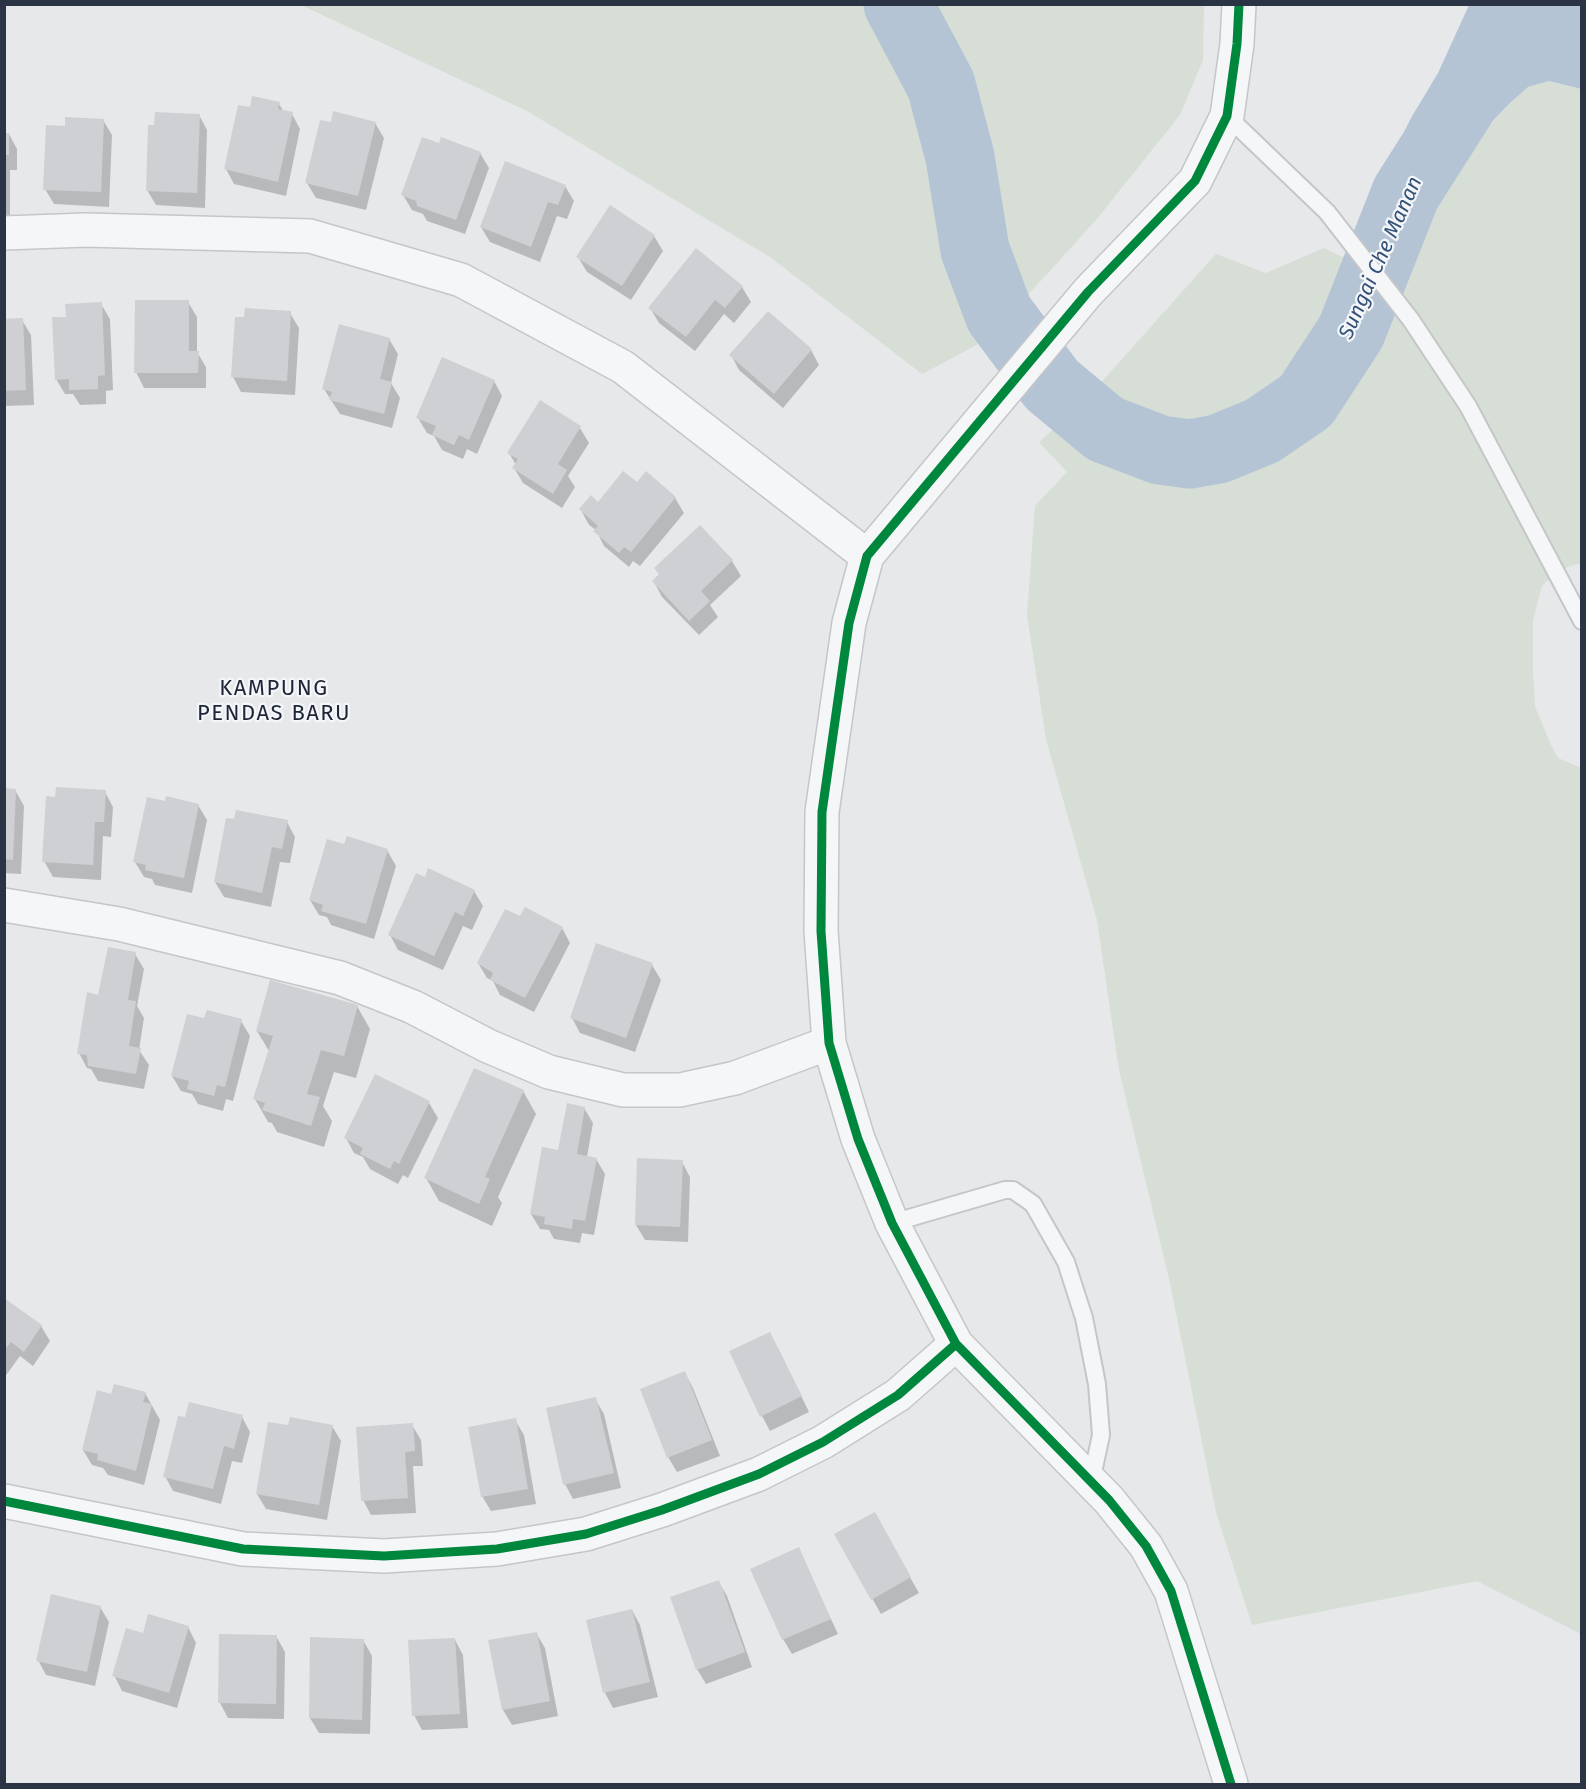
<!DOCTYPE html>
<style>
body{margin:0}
#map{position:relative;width:1586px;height:1789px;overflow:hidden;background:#e6e8ea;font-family:"Fira Sans",sans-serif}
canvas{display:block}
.frame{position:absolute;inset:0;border:6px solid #2b3445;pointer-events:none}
</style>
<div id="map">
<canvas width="1586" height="1789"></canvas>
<div class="frame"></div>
</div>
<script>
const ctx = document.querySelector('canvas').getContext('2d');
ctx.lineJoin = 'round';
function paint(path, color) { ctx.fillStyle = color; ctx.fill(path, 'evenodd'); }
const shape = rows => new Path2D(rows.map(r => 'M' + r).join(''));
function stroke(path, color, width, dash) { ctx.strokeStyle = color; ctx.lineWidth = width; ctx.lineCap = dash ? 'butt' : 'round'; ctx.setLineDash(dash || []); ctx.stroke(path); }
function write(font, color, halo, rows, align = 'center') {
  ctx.font = font + ' "Fira Sans",sans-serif'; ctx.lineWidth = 4.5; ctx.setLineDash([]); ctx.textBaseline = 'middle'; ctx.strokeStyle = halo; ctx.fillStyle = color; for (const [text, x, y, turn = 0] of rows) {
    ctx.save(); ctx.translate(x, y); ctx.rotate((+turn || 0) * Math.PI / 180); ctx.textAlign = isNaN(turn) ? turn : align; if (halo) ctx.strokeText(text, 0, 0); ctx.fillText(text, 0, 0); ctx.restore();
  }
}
paint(shape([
 [301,5,1204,5,1203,60,1180,115,1096,220,988,339,922,374,770,257,527,111],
 [1549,81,1581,89,1581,564,1572,565,1554,574,1542,586,1533,620,1533,673,1535,706,1550,743,1558,758,1581,768,1581,1634,1477,1581,1252,1625,1216,1512,1170,1283,1119,1070,1097,920,1046,739,1027,615,1035,506,1067,472,1039,442,1079,407,1216,254,1266,273,1324,248,1342,257,1424,211,1451,163,1511,102,1528,87]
]), '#d6ded6');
paint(shape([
 [1469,5,1581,5,1581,89,1549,81,1528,87,1511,102,1451,163,1424,211,1410,217,1398,212,1391,206,1387,199,1384,188,1387,167,1411,118,1438,73]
]), '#b4c4d5');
paint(shape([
 [279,104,284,112,292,114,300,129,286,196,234,184,226,169,251,109],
 [199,115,207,130,205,208,156,205,147,190],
 [103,120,112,135,109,207,54,204,45,189,67,127],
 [375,123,384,138,366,210,316,198,307,183],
 [4,134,9,134,17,149,17,170,10,170,10,225,4,225],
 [440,145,480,153,489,168,465,234,427,221,423,214,412,210,403,195],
 [565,186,574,201,567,219,557,216,540,262,490,242,481,227],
 [654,236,663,251,631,300,587,272,578,257],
 [742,287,751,302,734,323,724,314,695,351,659,323,650,308],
 [188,302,197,317,197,352,206,367,206,388,144,388,136,372],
 [101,304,110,319,113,390,106,391,106,404,80,405,73,394,65,394,56,379,67,318],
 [290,313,299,328,295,395,241,392,233,377],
 [4,320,22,320,31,335,34,405,4,406],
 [389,339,398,354,391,383,400,398,392,428,340,414,324,389],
 [811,350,819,365,783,408,739,370,731,355],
 [494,381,502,396,477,454,467,449,463,459,442,450,434,436,427,433,418,418],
 [580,428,589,443,568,476,575,487,562,508,523,483,514,468,516,465,509,453],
 [637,484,675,498,684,513,640,566,633,561,629,567,604,546,596,530,589,525,581,510,598,504],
 [700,527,732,561,741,576,710,605,718,617,699,635,662,597,654,582,660,576,655,568],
 [4,790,15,790,24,806,21,874,4,873],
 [105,792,113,807,111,837,103,836,101,880,53,877,44,861],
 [166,802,198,805,207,820,192,893,155,885,152,879,144,877,135,862],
 [287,822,295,837,290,863,280,862,271,907,224,897,215,882],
 [345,846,387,850,396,866,374,939,331,925,327,917,319,915,310,900],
 [426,879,474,891,483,906,472,930,463,926,443,970,398,950,390,935],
 [520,918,562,928,570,943,534,1012,500,995,493,981,487,978,478,963],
 [135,954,144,969,137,1006,144,1018,139,1050,149,1065,144,1089,98,1081,91,1069,87,1068,79,1053,100,996],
 [652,965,661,980,635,1052,580,1033,572,1018],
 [357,1006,370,1029,356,1078,334,1072,323,1106,332,1121,324,1147,277,1132,272,1123,268,1122,255,1099,269,1051,257,1031],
 [205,1020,241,1021,250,1036,233,1101,226,1099,223,1111,198,1104,192,1094,181,1091,172,1076],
 [523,1091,536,1114,498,1197,502,1203,492,1226,439,1201,426,1178],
 [429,1103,438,1118,408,1178,403,1175,398,1184,370,1169,363,1157,354,1153,346,1138],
 [584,1108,593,1123,587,1157,596,1159,605,1174,594,1235,582,1233,580,1243,554,1239,549,1230,540,1229,531,1214],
 [682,1162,690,1177,688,1242,645,1240,636,1225],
 [4,1300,41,1326,50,1341,33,1366,20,1356,4,1378],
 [778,1348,809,1412,770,1431,762,1416],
 [685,1373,693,1388,720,1456,677,1472,668,1457],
 [145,1393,160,1420,144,1485,108,1475,103,1468,92,1465,83,1450,112,1396],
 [595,1399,604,1414,621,1488,573,1499,565,1484],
 [242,1417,250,1432,242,1463,232,1461,221,1504,173,1491,165,1476],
 [515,1420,524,1435,536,1504,491,1511,482,1496],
 [412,1425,421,1440,423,1466,413,1466,416,1513,371,1515,363,1500],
 [332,1426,341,1441,327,1520,266,1509,257,1494,289,1427],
 [874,1514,919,1593,881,1614,836,1535],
 [798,1549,838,1634,792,1654,783,1639],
 [718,1581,727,1596,752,1667,706,1684,697,1669],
 [100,1607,109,1622,95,1686,46,1675,38,1660],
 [632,1610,640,1625,658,1697,613,1708,605,1693],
 [188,1627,196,1643,177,1708,122,1691,114,1675,144,1635],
 [536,1633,545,1648,558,1716,512,1725,503,1710],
 [276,1636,285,1652,284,1719,228,1718,220,1703],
 [363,1640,372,1656,370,1734,319,1733,310,1718],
 [455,1640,463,1655,468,1728,422,1730,414,1715]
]), '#0003');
stroke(shape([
 [898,4,941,85,960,157,975,250,999,314,1052,385,1105,429,1160,450,1190,454,1218,449,1262,431,1306,401,1351,332,1406,193,1488,64,1548,27,1582,28]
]), '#b4c4d5', 69);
paint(shape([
 [252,96,280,102,278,109,293,112,278,182,224,169,238,105,250,107],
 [333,111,376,122,358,196,305,183,320,120,331,122],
 [155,112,200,114,197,193,146,191,148,125,154,125],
 [65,117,104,119,101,192,43,190,46,125,65,126],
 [4,133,9,133,9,155,4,155],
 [422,137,439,143,441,137,481,152,456,220,417,206,416,201,401,195],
 [505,161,566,185,558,205,548,202,531,247,480,227],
 [610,205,655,235,622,286,576,257],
 [696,248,743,286,725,308,715,300,686,337,648,308],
 [135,300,189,300,189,351,199,351,198,373,134,373],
 [102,302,105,375,98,376,98,389,69,390,69,379,55,380,52,317,66,317,65,304],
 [245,308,291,311,287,381,231,377,235,317,244,317],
 [768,311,812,349,774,394,729,355],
 [23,318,26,390,4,391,4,319],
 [339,324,390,338,380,379,392,382,384,414,329,400,332,392,322,389],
 [442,357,495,380,469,440,459,435,454,445,432,435,436,426,416,418],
 [540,400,581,426,558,464,567,470,553,494,512,468,518,459,507,453],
 [623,471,637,482,646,471,676,497,631,552,624,547,619,553,593,531,598,526,579,509,591,495,598,502],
 [700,525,733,560,701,591,710,601,689,621,652,581,659,574,654,568],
 [56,787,106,790,104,822,95,822,93,865,42,862,46,796,55,797],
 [4,788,16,789,13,860,4,859],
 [166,796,199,804,184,878,145,870,146,865,133,862,147,797,165,801],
 [236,810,288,820,282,849,272,847,262,893,214,882,226,818,234,819],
 [347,836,388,849,366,924,321,911,323,905,309,900,327,839,344,844],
 [428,868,475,890,463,916,455,912,434,956,388,935,416,873,425,877],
 [525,907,563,927,525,998,490,980,493,973,477,963,505,909,520,916],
 [596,943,653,963,626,1038,570,1018],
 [108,947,136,952,128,1000,136,1001,129,1046,141,1048,136,1074,88,1066,87,1055,77,1054,87,992,98,995],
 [270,980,358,1005,344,1056,321,1050,307,1094,320,1097,311,1126,262,1110,265,1103,253,1099,273,1036,256,1031],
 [207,1010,242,1019,225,1087,217,1085,214,1096,187,1089,189,1081,171,1076,187,1014,204,1018],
 [474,1068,524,1090,485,1177,490,1179,479,1204,424,1178],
 [375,1074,430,1101,399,1164,394,1161,390,1169,360,1154,363,1148,344,1138],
 [567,1103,585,1107,577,1154,597,1158,585,1221,573,1219,572,1229,544,1224,545,1217,530,1214,542,1147,558,1150],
 [637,1158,683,1160,680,1227,635,1225],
 [4,1298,42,1325,24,1352,11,1342,4,1351],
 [770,1332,802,1396,760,1417,729,1351],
 [685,1371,712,1440,667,1458,640,1389],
 [114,1384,146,1392,143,1402,152,1404,136,1471,97,1460,98,1454,82,1450,97,1390,111,1394],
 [596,1397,614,1473,563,1485,546,1408],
 [189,1402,243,1415,234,1449,224,1446,213,1489,163,1477,178,1416,185,1417],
 [290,1417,333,1425,319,1505,256,1494,268,1422,288,1425],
 [516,1418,528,1489,481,1497,468,1427],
 [413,1423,415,1451,405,1452,408,1498,361,1501,356,1427],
 [875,1512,911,1577,871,1600,834,1534],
 [799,1547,831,1619,782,1640,750,1569],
 [719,1580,745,1652,696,1670,670,1597],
 [51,1594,101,1606,87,1672,36,1661],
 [632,1609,650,1682,603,1693,586,1620],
 [148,1614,189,1626,169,1693,112,1676,126,1628,143,1633],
 [537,1632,550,1701,502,1710,488,1640],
 [219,1634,277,1635,276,1704,218,1703],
 [310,1637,364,1639,362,1720,309,1718],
 [455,1638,460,1714,412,1716,408,1640]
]), '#ced0d3');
const lane = shape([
 [1227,116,1327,212,1411,320,1468,406,1582,621],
 [892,1223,1005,1190,1013,1190,1033,1204,1066,1262,1084,1318,1097,1384,1101,1435,1091,1482]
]);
const street = shape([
 [4,233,86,230,310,236,461,280,623,367,867,556],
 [4,905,119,924,340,978,413,1007,488,1046,549,1072,623,1090,680,1090,735,1078,829,1043],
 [4,1501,243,1549,384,1556,497,1549,586,1534,662,1510,759,1474,823,1442,898,1395,956,1344],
 [1231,1784,1171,1591,1146,1546,1109,1500,956,1344,892,1223,858,1139,829,1043,821,931,822,812,849,623,867,556,1088,292,1195,181,1227,116,1237,44,1239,4]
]);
stroke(lane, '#c4c6c8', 20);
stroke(street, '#c4c6c8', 36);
stroke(lane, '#f5f6f7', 16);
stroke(street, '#f5f6f7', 33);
stroke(shape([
 [4,1501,243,1549,384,1556,497,1549,586,1534,662,1510,759,1474,823,1442,898,1395,956,1344],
 [1231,1784,1171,1591,1146,1546,1109,1500,956,1344,892,1223,858,1139,829,1043,821,931,822,812,849,623,867,556,1088,292,1195,181,1227,116,1237,44,1239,4]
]), '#00873e', 9);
write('italic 21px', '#34527a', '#f4f6f9', [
 ["Sungai Che Manan",1381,258,-66]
]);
ctx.letterSpacing = '1.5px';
write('22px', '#1d2536', '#f4f6f9', [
 ["KAMPUNG",274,689],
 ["PENDAS BARU",274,714]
]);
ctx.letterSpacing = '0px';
</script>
